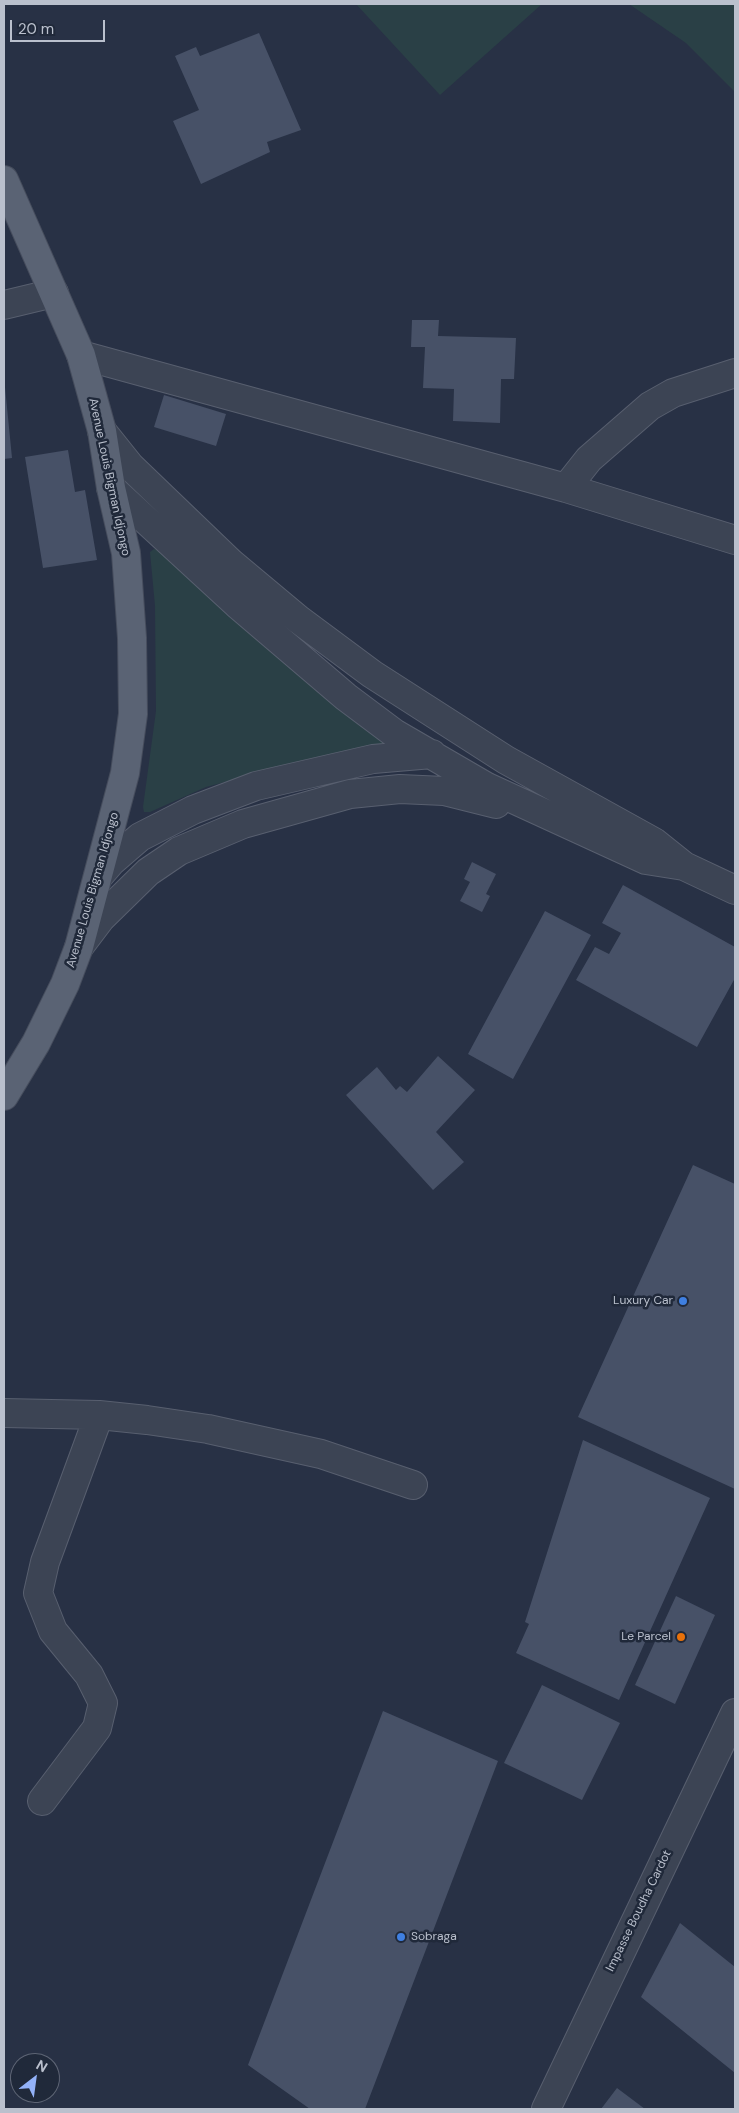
<!DOCTYPE html>
<style>
body{margin:0}
#map{position:relative;width:739px;height:2113px;overflow:hidden;background:#283145;font-family:"DM Sans",sans-serif}
canvas{display:block}
.frame{position:absolute;inset:0;border:5px solid #bac0cd;pointer-events:none}
.north{position:absolute;left:10px;top:2053px;width:50px;height:50px;box-sizing:border-box;background:#20293a;border:1px solid #5e6575;border-radius:50%;rotate:30deg;font-size:14px;font-weight:700;line-height:20px;text-align:center;color:#bac0cd}
.north::after{content:'';display:block;margin:auto;width:18px;height:22px;background:#93b2f9;clip-path:polygon(50% 0,100% 100%,50% 72%,0 100%)}
.scale{position:absolute;left:10px;top:20px;width:95px;height:22px;box-sizing:border-box;border:2px solid #bac0cd;border-top:0;padding-left:6px;font-size:15px;line-height:18px;white-space:nowrap;color:#bac0cd;-webkit-text-stroke:4px #20293a;paint-order:stroke}
</style>
<div id="map">
<canvas width="739" height="2113"></canvas>
<div class="frame"></div>
<div class="north">N</div>
<div class="scale">20 m</div>
</div>
<script>
const ctx = document.querySelector('canvas').getContext('2d');
ctx.lineJoin = 'round';
function paint(path, color) { ctx.fillStyle = color; ctx.fill(path, 'evenodd'); }
const shape = rows => new Path2D(rows.map(r => 'M' + r).join(''));
function stroke(path, color, width, dash) { ctx.strokeStyle = color; ctx.lineWidth = width; ctx.lineCap = dash ? 'butt' : 'round'; ctx.setLineDash(dash || []); ctx.stroke(path); }
function write(font, color, halo, rows, align = 'center') {
  ctx.font = font + ' "DM Sans",sans-serif'; ctx.lineWidth = 5; ctx.setLineDash([]); ctx.textBaseline = 'middle'; ctx.strokeStyle = halo; ctx.fillStyle = color; for (const [text, x, y, turn = 0] of rows) {
    ctx.save(); ctx.translate(x, y); ctx.rotate((+turn || 0) * Math.PI / 180); ctx.textAlign = isNaN(turn) ? turn : align; if (halo) ctx.strokeText(text, 0, 0); ctx.fillText(text, 0, 0); ctx.restore();
  }
}
paint(shape([
 [356,4,542,4,440,95],
 [629,4,735,4,735,92,686,43],
 [154,549,159,550,341,710,384,743,384,746,275,769,206,787,150,812,144,812,143,807,156,711,155,606,150,552]
]), '#2a4046');
paint(shape([
 [259,33,301,130,267,142,270,152,201,184,173,121,199,110,175,56,196,47,200,56],
 [412,320,439,320,438,336,516,338,514,379,501,379,500,423,453,421,454,389,423,388,425,347,411,347],
 [4,377,12,458,4,459],
 [164,395,226,414,216,446,154,427],
 [68,450,75,492,85,490,97,560,43,568,25,457],
 [472,862,496,874,486,894,490,896,482,912,460,901,470,882,464,879],
 [623,885,735,947,735,978,697,1047,576,980,595,947,609,954,621,933,602,923],
 [545,911,591,935,513,1079,468,1054],
 [438,1056,475,1090,436,1132,464,1162,433,1190,346,1095,377,1067,396,1090,400,1086,407,1092],
 [693,1165,735,1184,735,1489,578,1417],
 [583,1440,710,1498,619,1700,516,1653,529,1624,525,1622],
 [676,1596,715,1615,675,1704,635,1685],
 [542,1685,620,1723,582,1800,504,1763],
 [383,1711,498,1761,365,2109,310,2109,248,2065],
 [680,1923,735,1967,735,2073,641,1997],
 [617,2088,645,2109,601,2109]
]), '#475167');
const minor = shape([
 [4,305,54,293],
 [81,355,566,488,735,540],
 [102,431,130,466,231,563,298,619,372,674,506,760,654,842,684,866,735,890],
 [111,488,237,604,346,697,394,733,487,787,646,860,684,866],
 [566,488,589,459,650,406,673,393,735,373],
 [98,877,111,862,140,837,193,810,256,786,373,759,432,754],
 [79,947,101,918,148,872,179,851,243,824,350,794,400,789,444,791,496,804],
 [4,1413,99,1415,147,1420,208,1429,321,1454,413,1485],
 [42,1801,97,1728,103,1703,89,1675,53,1631,38,1593,45,1562,99,1415],
 [546,2109,735,1713]
]);
const major = shape([
 [4,180,81,355,102,431,111,488,126,553,132,638,133,714,125,773,79,947,65,984,36,1043,4,1096]
]);
stroke(minor, '#585f6f', 30);
stroke(major, '#464d5d', 30);
stroke(minor, '#3c4454', 28);
stroke(major, '#5a6374', 28);
for (const [x, y, r, color] of [
 [683,1301,5,"#3f7fe0"],
 [681,1637,5,"#e8710a"],
 [401,1937,5,"#3f7fe0"]
]) { const dot = new Path2D(); dot.arc(x, y, r, 0, 2 * Math.PI); ctx.fillStyle = color; ctx.fill(dot); stroke(dot, '#20293a', 2); }
write('12px', '#bac0cd', '#20293a', [
 ["Avenue Louis Bigman Idjongo",109,477,78],
 ["Avenue Louis Bigman Idjongo",93,890,-74],
 ["Impasse Boudha Cardot",639,1911,-64]
]);
write('12px', '#bac0cd', '#20293a', [
 ["Luxury Car",673,1301],
 ["Le Parcel",671,1637],
 ["Sobraga",411,1937,"left"]
], 'right');
</script>
